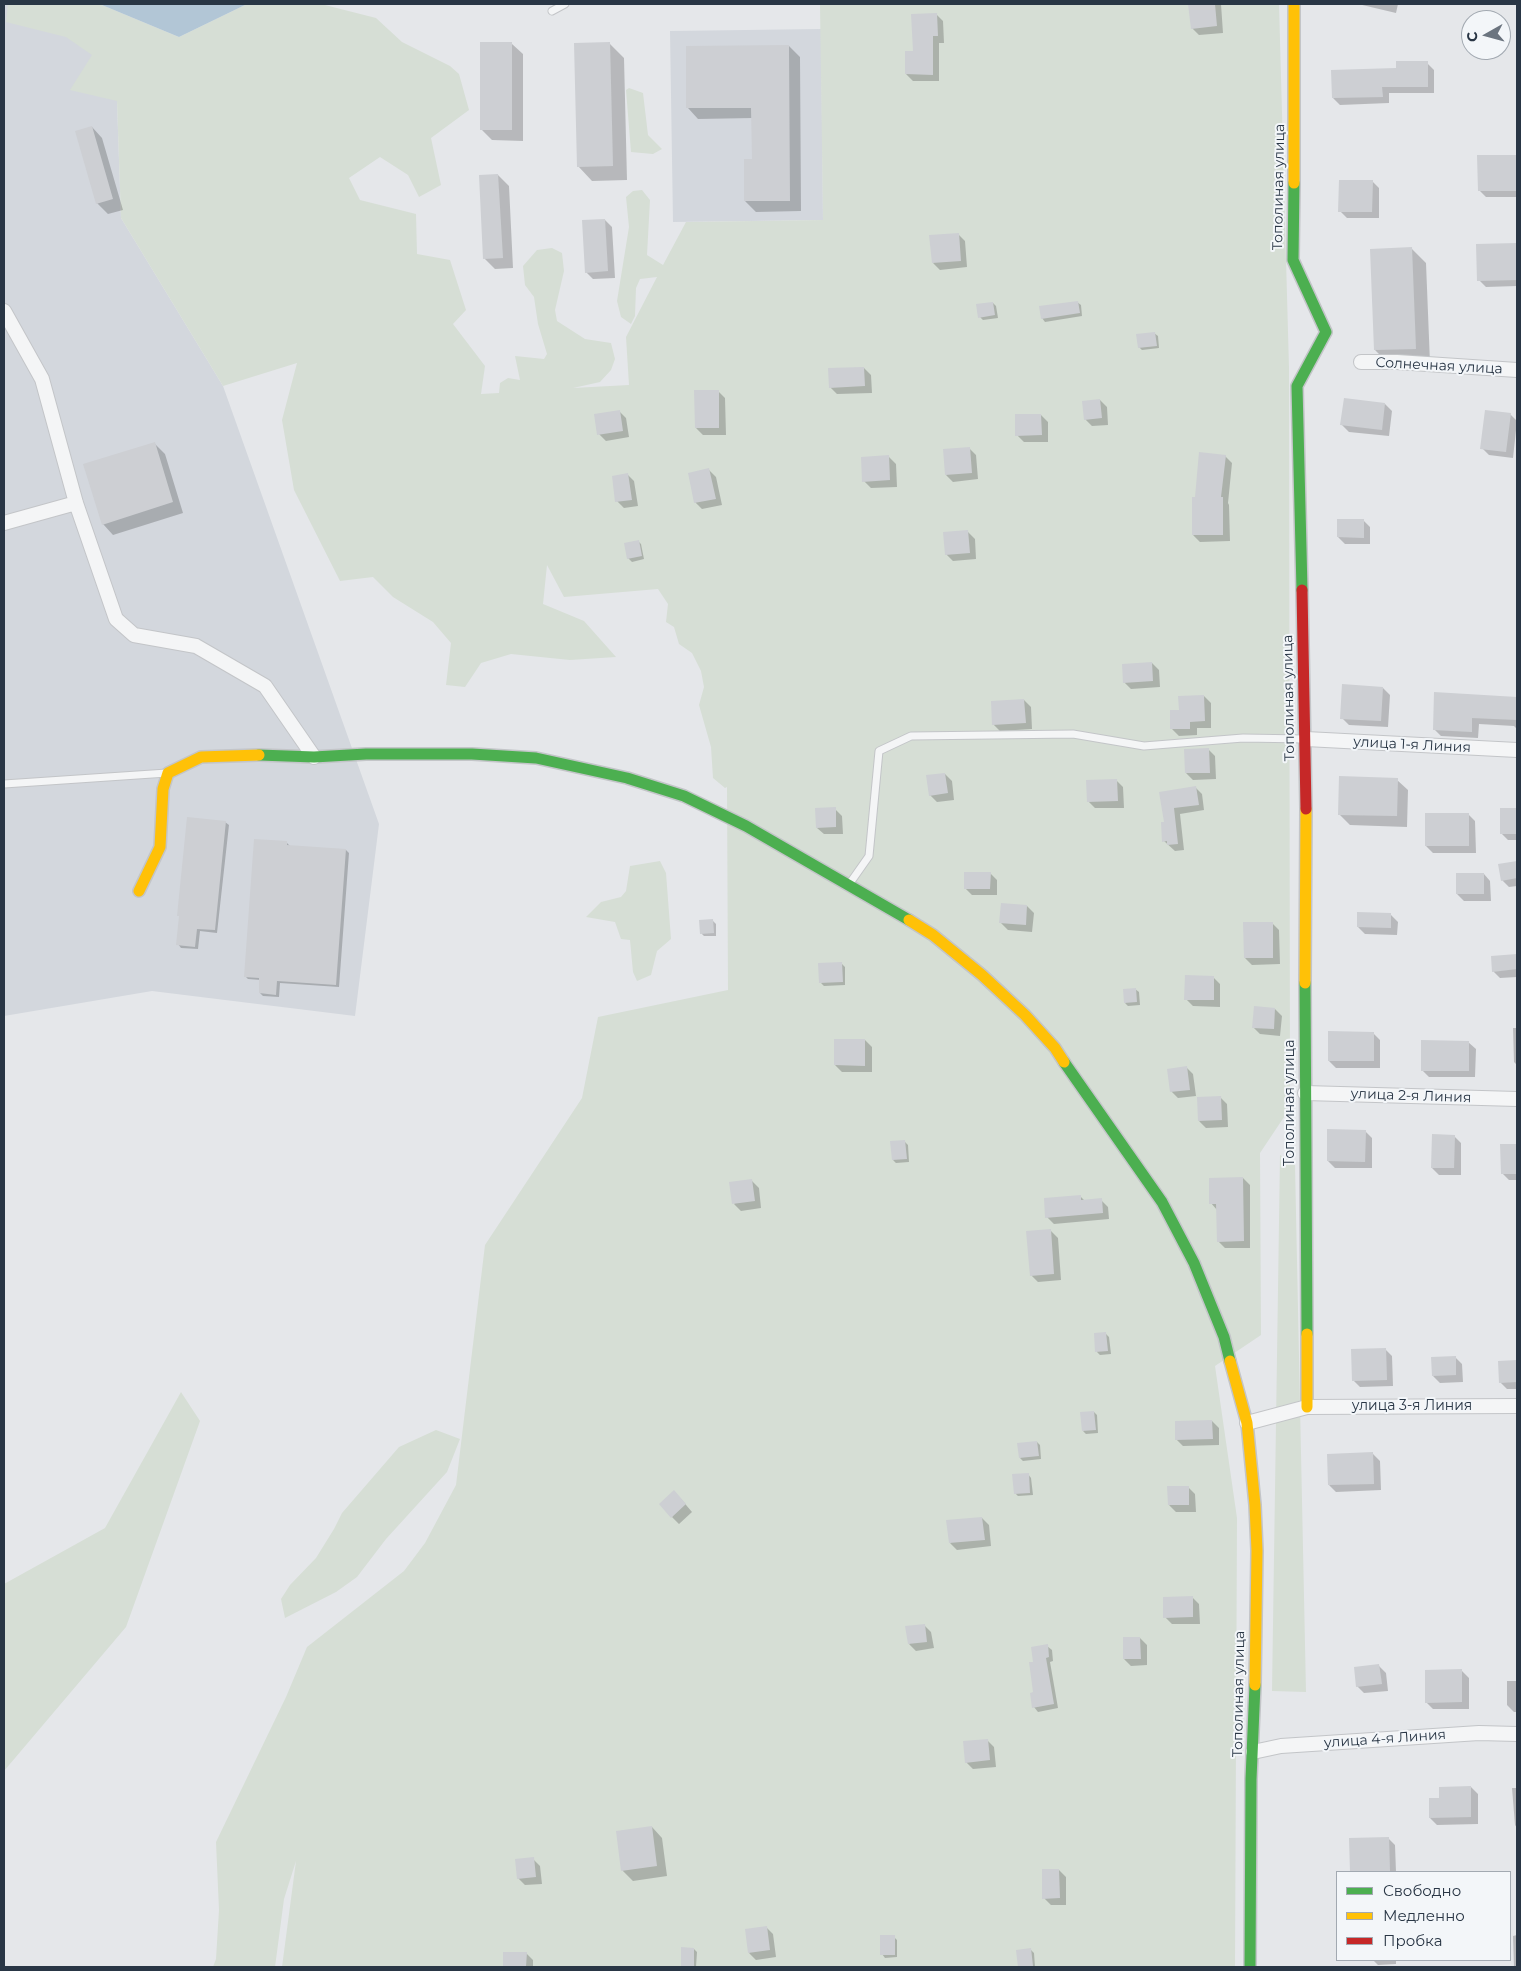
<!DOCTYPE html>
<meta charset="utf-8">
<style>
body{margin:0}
#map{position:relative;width:1521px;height:1971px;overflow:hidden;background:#e5e7ea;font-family:Montserrat,sans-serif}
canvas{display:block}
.frame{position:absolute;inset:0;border:5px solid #293645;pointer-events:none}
.legend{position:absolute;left:1336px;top:1871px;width:175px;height:90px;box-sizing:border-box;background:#f3f6f9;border:1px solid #a2a9b1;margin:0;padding:6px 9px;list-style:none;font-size:15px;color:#293645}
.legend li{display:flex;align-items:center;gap:10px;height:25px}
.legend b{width:25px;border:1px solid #a2a9b1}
.north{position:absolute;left:1461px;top:10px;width:50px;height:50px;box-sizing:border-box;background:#f3f6f9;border:1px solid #a2a9b1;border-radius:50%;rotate:263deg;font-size:14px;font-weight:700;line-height:20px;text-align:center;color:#293645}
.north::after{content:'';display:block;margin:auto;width:18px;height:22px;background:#6b747f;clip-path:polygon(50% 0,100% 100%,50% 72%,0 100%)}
</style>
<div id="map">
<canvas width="1521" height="1971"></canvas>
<div class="frame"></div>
<ul class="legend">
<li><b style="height:6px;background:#4caf50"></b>Свободно</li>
<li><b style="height:6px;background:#ffc107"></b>Медленно</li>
<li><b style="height:6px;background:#c62828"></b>Пробка</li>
</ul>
<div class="north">С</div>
</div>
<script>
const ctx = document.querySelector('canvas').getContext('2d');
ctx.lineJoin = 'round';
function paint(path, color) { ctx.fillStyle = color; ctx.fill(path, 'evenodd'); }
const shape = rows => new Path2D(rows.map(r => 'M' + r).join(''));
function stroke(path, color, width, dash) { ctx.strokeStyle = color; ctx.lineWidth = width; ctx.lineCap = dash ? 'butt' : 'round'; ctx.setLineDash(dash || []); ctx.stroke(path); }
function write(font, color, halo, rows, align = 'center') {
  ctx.font = font + ' Montserrat,sans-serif'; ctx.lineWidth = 4; ctx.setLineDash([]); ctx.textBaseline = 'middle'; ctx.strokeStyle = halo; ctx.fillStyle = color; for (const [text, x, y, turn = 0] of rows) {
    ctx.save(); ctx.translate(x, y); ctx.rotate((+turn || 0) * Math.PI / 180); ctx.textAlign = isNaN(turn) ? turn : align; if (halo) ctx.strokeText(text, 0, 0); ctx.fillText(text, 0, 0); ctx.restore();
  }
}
paint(shape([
 [4,4,94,4,117,101,121,218,223,386,379,824,355,1016,152,991,4,1016],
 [821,29,823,220,673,222,670,31]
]), '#d3d7dd');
paint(shape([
 [8,4,102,5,179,37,247,4,321,4,376,18,402,42,450,66,459,74,469,110,431,138,441,185,419,197,408,175,380,157,349,178,360,200,416,214,417,254,450,260,466,310,453,324,485,366,481,394,499,393,500,383,508,378,520,380,515,356,544,359,547,354,538,324,534,297,525,285,523,266,537,250,552,248,562,253,564,271,555,310,557,321,585,339,611,343,615,359,611,370,600,382,573,388,629,385,626,337,657,277,640,279,636,288,635,316,631,324,621,317,617,301,629,227,626,197,633,191,642,190,650,200,647,255,663,265,686,222,823,220,820,4,1279,4,1289,368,1290,1108,1260,1153,1261,1335,1215,1366,1237,1518,1235,1967,282,1967,296,1861,284,1899,275,1967,213,1967,216,1959,219,1910,216,1842,286,1697,307,1647,404,1571,425,1543,456,1485,485,1245,582,1098,598,1017,728,990,727,787,725,788,713,778,711,747,699,705,704,687,701,671,692,653,679,644,674,627,666,622,668,604,658,589,564,597,547,565,543,604,584,621,616,657,570,660,511,654,481,663,465,687,446,685,451,643,433,622,393,597,373,577,340,581,294,490,282,420,297,363,223,386,121,218,117,101,70,90,92,55,66,37,6,22],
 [629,88,643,93,648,135,662,149,653,154,631,152,626,90],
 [660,861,666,873,671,939,657,951,651,975,637,981,633,972,630,940,621,939,615,922,586,917,601,902,621,897,626,891,630,866],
 [1280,1155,1295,1165,1306,1692,1272,1691],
 [181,1392,200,1421,126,1627,4,1771,4,1584,105,1528],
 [436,1430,460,1439,447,1472,386,1539,357,1577,336,1592,285,1618,281,1599,290,1585,316,1558,334,1529,342,1513,399,1447]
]), '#d6ded5');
paint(shape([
 [94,4,247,4,179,37,102,5]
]), '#b2c6d6');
paint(shape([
 [1190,4,1221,4,1223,33,1199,35,1192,28],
 [1358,4,1398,4,1396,13],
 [936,14,943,21,944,43,939,43,939,81,913,81,906,74,915,52],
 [512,44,523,54,523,141,492,140,482,130],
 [610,44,624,58,627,180,592,181,578,166],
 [789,46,800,57,801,211,756,212,745,201,753,160,753,118,698,119,688,108],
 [1427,63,1434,70,1434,93,1389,93,1389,103,1340,105,1333,98],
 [92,127,102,138,123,210,108,214,97,203],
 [1479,156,1517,156,1517,197,1486,197,1479,190],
 [498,175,509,186,513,268,495,269,484,258],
 [1372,181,1379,188,1379,218,1347,218,1340,211],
 [605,220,612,227,615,278,593,279,586,272],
 [958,234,965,241,967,267,940,270,933,263],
 [1517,244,1517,286,1486,287,1479,280,1478,246],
 [1412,249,1426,263,1430,363,1390,365,1375,350],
 [1077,302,1081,305,1082,316,1045,322,1042,318],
 [993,303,996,306,998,318,983,320,980,317],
 [1154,333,1158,336,1159,348,1142,350,1139,347],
 [864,368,871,375,872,393,837,394,830,387],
 [718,391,725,398,726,435,703,435,696,428],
 [1100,400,1107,407,1108,425,1092,426,1085,419],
 [1385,404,1392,411,1389,436,1349,432,1342,425],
 [619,411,626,418,629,437,606,441,599,434],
 [1510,414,1517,421,1513,458,1489,455,1482,448],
 [1041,415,1048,422,1048,442,1024,442,1017,435],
 [154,443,165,454,183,513,113,535,103,524],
 [969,448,976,455,978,479,953,482,946,475],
 [1225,456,1232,463,1228,503,1229,505,1230,541,1200,542,1193,535],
 [889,457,896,464,897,487,871,488,864,481],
 [709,470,716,477,722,505,702,509,695,502],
 [627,474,634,481,638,506,624,508,617,501],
 [1363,520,1370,527,1370,544,1345,544,1338,537],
 [968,532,975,539,976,559,953,561,946,554],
 [638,541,641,544,644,559,632,562,628,558],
 [1152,663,1159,670,1160,687,1131,689,1124,682],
 [1383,688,1390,695,1388,727,1349,725,1342,718],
 [1436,693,1517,698,1517,729,1514,726,1479,724,1478,738,1441,736,1434,729],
 [1204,696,1211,703,1211,728,1197,728,1197,735,1179,736,1172,729,1180,712],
 [1024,700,1031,707,1032,729,1000,731,993,724],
 [1208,749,1215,756,1216,779,1193,780,1186,773],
 [945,774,952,781,954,800,937,802,930,795],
 [1116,780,1123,787,1124,808,1095,808,1088,801],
 [1397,780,1408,790,1407,827,1350,825,1339,814],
 [1196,788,1202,794,1204,810,1180,814,1184,850,1175,851,1164,841,1165,823,1160,793],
 [835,809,842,816,843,834,824,834,817,828],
 [1501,809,1517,809,1517,840,1508,840,1501,833],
 [1468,814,1475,821,1476,853,1433,853,1426,846],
 [225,822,229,825,217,933,200,931,198,949,181,948,178,944,180,917,178,915],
 [287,843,290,846,346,850,349,853,339,987,280,983,279,997,263,996,260,993,261,980,248,979,245,976],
 [1517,863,1517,886,1509,887,1502,880,1500,865],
 [990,873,997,880,997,895,972,895,965,888],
 [1484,874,1490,881,1491,901,1464,901,1457,894],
 [1027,906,1034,913,1032,932,1008,930,1001,923],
 [1391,915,1398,922,1397,935,1365,934,1358,927],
 [712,920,716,924,716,936,704,936,701,933],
 [1272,923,1279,930,1280,964,1252,965,1245,958],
 [1517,955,1517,977,1500,978,1493,971,1492,957],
 [842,964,845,967,845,985,824,986,821,983],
 [1213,977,1220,984,1220,1007,1193,1006,1186,999],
 [1135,989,1139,992,1140,1005,1128,1006,1125,1003],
 [1275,1009,1282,1016,1280,1036,1260,1034,1253,1027],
 [1513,1028,1517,1028,1517,1065,1514,1062],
 [1373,1033,1380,1040,1380,1068,1336,1068,1329,1061],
 [865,1040,872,1047,872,1072,842,1072,835,1065],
 [1468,1042,1476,1049,1475,1077,1429,1077,1422,1070],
 [1186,1067,1193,1074,1196,1096,1178,1098,1171,1091],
 [1220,1097,1227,1104,1228,1127,1206,1128,1199,1121],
 [1365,1131,1372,1138,1372,1168,1335,1168,1328,1161],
 [1454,1136,1461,1143,1461,1175,1439,1175,1432,1168],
 [905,1142,908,1145,909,1162,896,1163,893,1160],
 [1502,1145,1517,1145,1517,1180,1509,1180,1502,1173],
 [1243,1178,1250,1185,1250,1248,1225,1248,1218,1241,1217,1210,1211,1203],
 [752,1181,759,1188,761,1208,741,1211,734,1204],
 [1080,1196,1085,1201,1101,1200,1108,1207,1109,1219,1054,1224,1047,1217],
 [1051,1231,1058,1238,1061,1280,1038,1282,1031,1275],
 [1106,1334,1109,1337,1111,1354,1100,1355,1097,1352,1095,1335],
 [1385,1349,1392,1356,1393,1386,1360,1387,1353,1380],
 [1455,1357,1462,1364,1463,1382,1440,1383,1433,1376],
 [1517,1361,1517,1389,1507,1389,1500,1382,1499,1362],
 [1094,1412,1097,1415,1098,1433,1086,1434,1083,1431],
 [1212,1421,1219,1428,1219,1445,1183,1446,1176,1439],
 [1037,1442,1040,1445,1041,1459,1023,1461,1020,1458],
 [1373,1454,1380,1461,1381,1490,1336,1492,1329,1485],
 [1028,1474,1031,1478,1033,1495,1018,1496,1015,1493],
 [1188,1487,1195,1494,1196,1512,1176,1512,1169,1505],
 [681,1499,692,1512,679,1524,672,1517],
 [982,1518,989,1525,991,1546,957,1550,950,1543],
 [1192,1597,1199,1604,1200,1624,1172,1624,1165,1617],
 [924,1625,931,1632,934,1648,916,1651,909,1644],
 [1140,1638,1147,1645,1147,1665,1131,1666,1124,1659],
 [1047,1646,1052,1650,1053,1661,1050,1662,1058,1708,1038,1712,1034,1707,1035,1663],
 [1379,1666,1386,1673,1388,1691,1364,1693,1357,1686],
 [1462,1671,1469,1678,1469,1709,1433,1709,1426,1702],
 [1507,1681,1517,1681,1517,1712,1514,1712,1507,1705],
 [987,1740,994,1747,996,1767,973,1769,966,1762],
 [1471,1787,1478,1794,1478,1824,1437,1825,1430,1818,1440,1799],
 [1512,1788,1517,1788,1517,1828,1515,1825],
 [652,1827,662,1838,667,1876,633,1881,622,1870],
 [1388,1838,1395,1845,1396,1872,1351,1872,1351,1839],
 [533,1859,540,1866,542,1884,525,1885,518,1878],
 [1059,1870,1066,1877,1066,1905,1051,1905,1044,1898],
 [766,1927,773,1934,776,1957,756,1960,749,1953],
 [1517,1935,1517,1967,1514,1967,1513,1936],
 [894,1937,897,1940,897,1957,885,1958,882,1954],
 [694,1949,697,1952,696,1967,683,1967,682,1966],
 [1031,1950,1034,1953,1035,1967,1019,1967],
 [505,1953,526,1953,533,1960,533,1967,504,1967],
 [1373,1960,1396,1960,1396,1964,1378,1965]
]), '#0003');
paint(shape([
 [1188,4,1215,4,1217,26,1191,29],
 [937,13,938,36,933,36,933,75,905,74,905,51,913,51,911,14],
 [480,42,512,42,512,130,480,130],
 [610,42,613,166,577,167,574,43],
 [789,45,790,201,744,201,744,159,752,159,751,108,686,108,686,46],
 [1396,61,1428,61,1428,87,1382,87,1383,97,1332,98,1331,70,1396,68],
 [92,126,113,199,96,204,75,131],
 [1477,155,1517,155,1517,191,1478,191],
 [498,174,503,258,483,259,479,175],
 [1339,180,1373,180,1372,212,1338,212],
 [605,219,608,271,585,273,582,220],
 [959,233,961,261,932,263,929,235],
 [1517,243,1517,280,1477,281,1476,244],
 [1412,247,1416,349,1374,350,1370,249],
 [1078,301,1080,313,1041,319,1039,306],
 [993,302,995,315,978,318,976,304],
 [1155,332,1157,346,1138,348,1136,334],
 [864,367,865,386,829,388,828,368],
 [694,390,719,390,719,428,695,428],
 [1344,398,1385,403,1382,430,1340,425],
 [1100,399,1102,418,1084,420,1082,401],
 [620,410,623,431,597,435,594,414],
 [1485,410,1511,413,1506,452,1480,449],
 [1015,414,1041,414,1042,435,1015,436],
 [155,442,173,502,102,525,83,464],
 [970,447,972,473,945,475,943,449],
 [1199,452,1226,455,1221,497,1223,497,1223,535,1192,535,1192,497,1195,497],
 [889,455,890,480,862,482,861,457],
 [709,468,716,499,694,503,688,473],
 [628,473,632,500,615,502,612,476],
 [1337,519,1364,519,1364,538,1337,537],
 [968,530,970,553,945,555,943,532],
 [639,540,642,556,627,559,624,543],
 [1152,662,1153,681,1123,683,1122,664],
 [1342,684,1383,687,1381,721,1340,719],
 [1434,692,1517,697,1517,720,1472,718,1472,732,1433,730],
 [1204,695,1205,721,1190,722,1190,729,1170,729,1170,710,1179,710,1178,696],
 [1024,699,1026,723,992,725,991,701],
 [1209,748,1210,773,1185,773,1184,749],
 [945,773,948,793,929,796,926,775],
 [1339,776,1398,778,1397,816,1338,815],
 [1117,779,1118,801,1087,802,1086,780],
 [1196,786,1199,805,1174,808,1178,844,1167,845,1167,841,1162,842,1161,822,1164,822,1159,792],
 [836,807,836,827,816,828,815,808],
 [1500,808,1517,808,1517,834,1500,834],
 [1425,813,1469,813,1469,846,1425,846],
 [187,817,226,821,215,930,197,929,195,947,176,945,179,916,177,916],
 [254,839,287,841,287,845,346,849,336,985,277,981,276,995,259,993,259,978,244,977],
 [1517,861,1517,878,1501,881,1498,864],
 [964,872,991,872,990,889,964,889],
 [1456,873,1484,873,1484,894,1456,894],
 [1001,903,1027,905,1026,925,999,923],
 [1357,912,1391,913,1391,928,1357,927],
 [713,919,714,933,700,934,699,920],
 [1243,922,1273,922,1273,958,1244,958],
 [1517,954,1517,969,1492,972,1491,956],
 [842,962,843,982,819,983,818,963],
 [1185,975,1214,976,1214,1000,1184,1000],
 [1136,988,1137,1002,1124,1003,1123,989],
 [1254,1006,1275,1008,1274,1029,1252,1028],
 [1328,1031,1374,1032,1374,1061,1328,1061],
 [834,1039,865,1039,865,1066,834,1065],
 [1421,1040,1469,1041,1469,1071,1421,1071],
 [1187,1066,1190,1090,1170,1092,1167,1069],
 [1221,1096,1222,1120,1198,1121,1197,1097],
 [1327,1129,1366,1130,1365,1162,1327,1161],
 [1432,1134,1455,1135,1454,1168,1431,1168],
 [905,1140,907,1159,892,1160,890,1141],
 [1500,1144,1517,1144,1517,1174,1501,1174],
 [1243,1177,1244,1241,1217,1242,1216,1204,1209,1204,1209,1178],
 [752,1179,755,1201,732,1204,729,1182],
 [1081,1195,1081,1200,1102,1198,1103,1213,1045,1218,1044,1198],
 [1051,1229,1054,1274,1030,1276,1026,1231],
 [1106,1332,1108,1351,1095,1352,1094,1333],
 [1386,1348,1387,1380,1352,1381,1351,1349],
 [1456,1356,1456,1375,1432,1376,1431,1357],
 [1517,1360,1517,1382,1499,1383,1498,1361],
 [1094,1411,1096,1430,1082,1431,1080,1412],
 [1212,1420,1213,1439,1175,1440,1175,1421],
 [1037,1441,1039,1456,1019,1458,1017,1443],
 [1373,1452,1374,1484,1328,1485,1327,1454],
 [1029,1473,1030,1493,1014,1494,1012,1474],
 [1167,1486,1189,1486,1189,1505,1168,1505],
 [674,1490,686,1504,671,1518,659,1504],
 [982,1517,985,1540,949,1543,946,1520],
 [1193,1596,1193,1617,1163,1618,1163,1597],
 [925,1624,927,1642,908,1644,905,1626],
 [1123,1637,1140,1637,1141,1659,1123,1659],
 [1048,1644,1049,1657,1046,1658,1054,1704,1032,1708,1030,1693,1033,1692,1029,1662,1033,1662,1031,1647],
 [1379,1664,1382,1684,1356,1687,1354,1667],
 [1462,1669,1462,1702,1425,1703,1425,1670],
 [988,1739,990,1760,965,1763,963,1741],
 [1471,1786,1471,1817,1429,1818,1429,1798,1439,1798,1439,1787],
 [652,1826,657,1866,621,1871,616,1831],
 [1389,1837,1390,1872,1350,1872,1349,1838],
 [534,1857,536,1877,517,1879,515,1859],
 [1042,1869,1059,1869,1060,1898,1042,1899],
 [767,1926,770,1950,748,1953,745,1929],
 [880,1935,895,1935,895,1955,880,1955],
 [681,1947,694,1948,694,1967,681,1966],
 [1031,1948,1033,1966,1018,1967,1016,1950],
 [503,1952,527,1952,526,1967,503,1967]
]), '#cdcfd3');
const lane = shape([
 [552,11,565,4],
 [4,784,167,773],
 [850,883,869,856,879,751,911,736,1073,734,1144,746,1243,738,1305,739]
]);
const street = shape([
 [4,311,42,379,76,503,116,619,134,635,196,646,265,686,314,757],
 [1361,362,1397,362,1517,370],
 [4,523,76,503],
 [1306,739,1517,750],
 [1305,1093,1517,1099],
 [1247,1423,1307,1407,1517,1406],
 [1253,1752,1281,1746,1479,1733,1517,1734]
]);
const fast = shape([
 [1294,183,1293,260,1326,332,1297,386,1302,590],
 [259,755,314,757,366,754,472,754,536,758,627,778,684,796,746,826,909,920],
 [1305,983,1307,1334],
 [1064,1062,1162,1202,1194,1263,1224,1337,1230,1361],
 [1250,1967,1251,1779,1255,1685]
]);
const slow = shape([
 [1294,183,1294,4],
 [139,891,160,847,163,789,168,773,201,757,259,755],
 [909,920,933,935,982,975,1025,1015,1055,1048,1064,1062],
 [1305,983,1306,809],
 [1307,1334,1307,1407],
 [1230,1361,1247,1423,1255,1505,1257,1551,1255,1685]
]);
const jam = shape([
 [1302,590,1306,809]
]);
stroke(lane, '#c3c5c8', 9);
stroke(street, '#c3c5c8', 16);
stroke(fast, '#c3c5c8', 14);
stroke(slow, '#c3c5c8', 14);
stroke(jam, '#c3c5c8', 14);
stroke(lane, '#f4f5f6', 7);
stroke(street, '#f4f5f6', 14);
stroke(fast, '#4caf50', 11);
stroke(slow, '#ffc107', 11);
stroke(jam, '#c62828', 11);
write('14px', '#293645', '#f3f6f9', [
 ["Тополиная улица",1279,187,-89],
 ["Солнечная улица",1439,366,3],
 ["Тополиная улица",1289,698,-91],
 ["улица 1-я Линия",1412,745,3],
 ["улица 2-я Линия",1411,1096,2],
 ["Тополиная улица",1290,1103,-90],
 ["улица 3-я Линия",1412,1406],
 ["Тополиная улица",1239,1694,-89],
 ["улица 4-я Линия",1385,1739,-4]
]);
</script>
